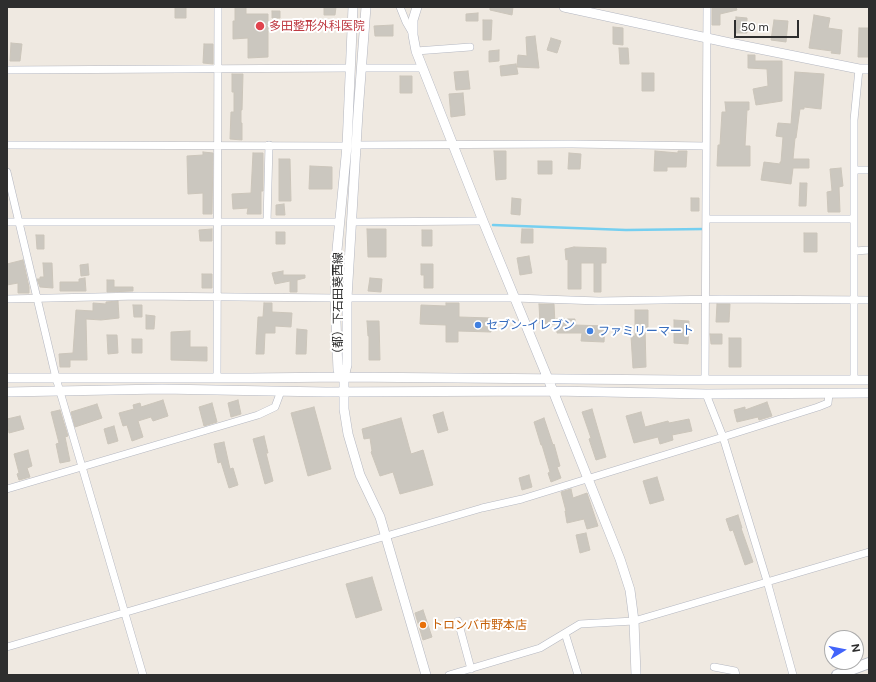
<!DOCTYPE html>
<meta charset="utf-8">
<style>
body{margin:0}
#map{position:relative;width:876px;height:682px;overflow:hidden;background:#efe9e1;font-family:Figtree,sans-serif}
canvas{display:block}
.frame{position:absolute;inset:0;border:8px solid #2e2e2e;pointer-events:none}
.north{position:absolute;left:824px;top:630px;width:40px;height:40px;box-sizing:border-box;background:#fff;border:1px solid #ababab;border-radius:50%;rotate:80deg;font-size:11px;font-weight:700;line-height:16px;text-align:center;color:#2e2e2e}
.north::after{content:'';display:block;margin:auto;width:14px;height:18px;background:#4264fb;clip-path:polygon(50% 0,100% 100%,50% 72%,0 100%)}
.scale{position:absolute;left:734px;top:20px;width:65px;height:18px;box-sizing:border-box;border:2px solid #2e2e2e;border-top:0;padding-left:5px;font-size:12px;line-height:14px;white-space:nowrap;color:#2e2e2e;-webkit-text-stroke:3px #fff;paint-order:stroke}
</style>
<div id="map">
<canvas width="876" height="682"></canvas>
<div class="frame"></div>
<div class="north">N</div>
<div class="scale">50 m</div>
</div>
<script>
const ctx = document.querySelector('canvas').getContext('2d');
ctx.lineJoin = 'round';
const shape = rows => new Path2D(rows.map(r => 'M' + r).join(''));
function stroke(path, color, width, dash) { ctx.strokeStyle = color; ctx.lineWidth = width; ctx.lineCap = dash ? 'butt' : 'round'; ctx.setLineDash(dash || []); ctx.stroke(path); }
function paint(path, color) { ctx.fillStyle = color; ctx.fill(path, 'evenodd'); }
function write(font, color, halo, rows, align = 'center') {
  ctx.font = font + ' Figtree,"Noto Sans JP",sans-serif'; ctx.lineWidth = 4; ctx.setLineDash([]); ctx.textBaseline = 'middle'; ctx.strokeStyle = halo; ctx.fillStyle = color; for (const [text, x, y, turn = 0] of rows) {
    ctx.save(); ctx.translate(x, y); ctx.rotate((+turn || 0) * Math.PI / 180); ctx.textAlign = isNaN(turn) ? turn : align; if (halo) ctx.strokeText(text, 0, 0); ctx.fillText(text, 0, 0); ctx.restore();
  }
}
stroke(shape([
 [493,225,626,230,704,229]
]), '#75cff0', 2.5);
const building = shape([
 [175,7,186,7,186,18,175,18,175,7],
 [235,7,246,7,246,14,268,14,268,57,248,58,248,38,233,39,233,21,235,21,235,7],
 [324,7,336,7,335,15,324,15,324,7],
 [490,7,513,7,512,15,490,10,490,7],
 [712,7,736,7,737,10,720,14,720,25,712,25,712,7],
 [272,11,280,11,280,18,272,18,272,11],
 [478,13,478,21,466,21,466,14,478,13],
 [814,15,830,18,828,28,842,30,840,54,831,53,832,51,809,48,814,15],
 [736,17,747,18,747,33,735,33,736,17],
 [483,20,492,20,491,40,483,40,483,20],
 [774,20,788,21,786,42,771,40,774,20],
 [393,25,393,36,375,36,374,26,393,25],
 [613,27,623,28,623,45,613,44,613,27],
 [859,28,868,28,868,57,858,57,859,28],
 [535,36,539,68,517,67,518,55,527,56,526,37,535,36],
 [551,38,561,41,557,53,547,50,551,38],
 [11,43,22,44,20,61,10,61,11,43],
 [204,44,213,44,213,64,203,63,204,44],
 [619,48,628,48,629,64,620,64,619,48],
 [499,50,499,61,489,62,489,51,499,50],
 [748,55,755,55,755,61,782,61,782,101,756,105,753,89,768,86,767,69,748,68,748,55],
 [516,64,518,74,501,76,500,66,516,64],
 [468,71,470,89,456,90,454,72,468,71],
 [795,72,824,74,821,109,804,107,804,109,800,109,796,138,795,138,793,159,809,159,809,168,793,168,791,184,761,180,764,162,780,164,780,162,781,162,783,137,776,136,778,123,791,124,795,72],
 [642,73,654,73,654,91,642,91,642,73],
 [232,74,243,74,242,110,241,110,241,123,242,123,242,140,230,139,231,112,234,112,234,92,232,92,232,74],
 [400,76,412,76,412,93,400,93,400,76],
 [463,93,465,115,451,117,449,94,463,93],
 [725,102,749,102,749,110,747,110,745,146,750,146,750,166,717,166,718,145,720,145,722,112,726,112,725,102],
 [494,151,506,151,506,179,496,180,494,151],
 [655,151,678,153,678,151,687,151,686,167,667,167,667,171,654,171,655,151],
 [203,152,213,153,212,214,203,214,203,193,188,194,187,156,203,155,203,152],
 [253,153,263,153,263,191,261,191,261,214,247,214,248,208,233,209,232,194,251,193,253,153],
 [569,153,581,154,580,169,568,169,569,153],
 [279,159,290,159,291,201,279,201,279,159],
 [538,161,552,161,552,174,538,174,538,161],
 [310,166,332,167,332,189,309,189,310,166],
 [841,168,843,186,839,187,840,212,828,212,827,192,832,191,830,169,841,168],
 [800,183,807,183,806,206,799,206,800,183],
 [512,198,521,199,520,215,511,214,512,198],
 [691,198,699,198,699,211,691,211,691,198],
 [284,204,285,215,276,215,276,205,284,204],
 [212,229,212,241,200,241,199,230,212,229],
 [367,229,386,229,386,257,368,257,367,229],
 [522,229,533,229,533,243,521,243,522,229],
 [422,230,432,230,432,246,422,246,422,230],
 [276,232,285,232,285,244,276,244,276,232],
 [804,233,817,233,817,252,804,252,804,233],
 [36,235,44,235,44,249,37,249,36,235],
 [574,247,606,248,606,263,601,263,601,292,594,292,594,263,581,263,581,289,568,289,568,259,566,260,565,249,574,247],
 [529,256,532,273,520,275,517,258,529,256],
 [23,260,29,287,29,293,18,293,18,283,7,285,7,264,23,260],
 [43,263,52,263,53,288,40,287,37,279,40,279,40,277,44,277,43,263],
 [88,264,89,275,81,276,80,265,88,264],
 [421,264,433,264,433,288,424,288,424,275,421,275,421,264],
 [283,271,283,275,305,275,305,278,297,280,297,292,290,292,290,281,275,284,272,273,283,271],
 [202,274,212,274,212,288,202,288,202,274],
 [85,278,86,291,60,291,60,282,79,282,79,279,85,278],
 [370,278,382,279,381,292,368,291,370,278],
 [107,280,114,280,114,287,133,287,133,291,107,292,107,280],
 [118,301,119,318,101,320,86,319,87,360,70,360,70,367,60,367,59,354,73,353,76,310,93,311,93,303,106,304,106,302,118,301],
 [264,303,272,303,272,312,292,313,291,327,275,326,275,333,265,333,264,354,256,354,258,317,263,317,264,303],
 [446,303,459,303,459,317,491,318,491,332,458,331,458,342,446,342,446,325,420,324,421,305,446,306,446,303],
 [539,304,554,304,555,324,540,324,539,304],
 [717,304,730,304,729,322,716,322,717,304],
 [133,305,142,305,142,317,134,317,133,305],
 [635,310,648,310,648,327,645,328,646,367,633,368,631,336,635,336,635,310],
 [146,315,155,316,154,329,146,329,146,315],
 [557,319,575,319,575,325,605,326,604,342,581,341,582,333,557,333,557,319],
 [674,320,689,321,688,344,674,343,674,320],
 [367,321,379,321,380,360,369,360,369,336,368,336,367,321],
 [297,329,307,330,306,354,296,354,297,329],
 [190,331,190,347,207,347,207,361,171,360,171,332,190,331],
 [710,334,722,334,722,344,711,344,710,334],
 [107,335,117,335,118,353,108,354,107,335],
 [729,338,741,338,741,367,729,367,729,338],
 [132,339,142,339,142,353,132,353,132,339],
 [163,400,168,416,153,421,151,417,138,421,143,437,132,441,127,425,123,426,119,413,134,409,133,405,140,403,141,407,163,400],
 [238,400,241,414,231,417,228,403,238,400],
 [767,402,772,416,759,420,758,417,737,422,734,410,745,407,745,410,767,402],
 [212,403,217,422,204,426,199,407,212,403],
 [97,404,102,418,75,427,71,412,97,404],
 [314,407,331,469,308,476,291,413,314,407],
 [592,409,606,457,596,460,589,439,591,438,582,412,592,409],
 [60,410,68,436,65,437,70,461,60,463,56,444,59,443,51,412,60,410],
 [443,412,448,430,438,433,433,415,443,412],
 [641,412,645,427,668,421,669,423,689,419,692,431,672,435,673,440,660,444,658,437,634,443,626,416,641,412],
 [20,416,24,429,9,433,7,419,20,416],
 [401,418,411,454,423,450,433,485,400,494,393,472,380,476,371,452,372,451,370,438,364,439,362,429,401,418],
 [544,418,553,445,554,444,560,466,557,467,561,478,551,482,548,473,550,472,542,445,541,445,534,422,544,418],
 [114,426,118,441,108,444,104,429,114,426],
 [264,436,268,453,266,453,273,481,265,484,253,439,264,436],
 [224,442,230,469,233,468,238,485,229,488,221,462,218,463,214,444,224,442],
 [28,450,32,466,27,468,30,477,19,480,17,474,19,473,14,454,28,450],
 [529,475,532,487,522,490,519,478,529,475],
 [657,477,664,500,650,504,643,481,657,477],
 [571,489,573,498,587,493,598,526,587,529,584,519,567,523,565,511,566,511,561,492,571,489],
 [738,515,742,528,741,528,753,562,745,565,733,530,730,531,726,519,738,515],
 [586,533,590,550,580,553,576,535,586,533],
 [372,577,382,610,356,618,346,584,372,577],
 [423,610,432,637,423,640,415,613,423,610]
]);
paint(building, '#cbc7bf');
stroke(building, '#cbc5ba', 1);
const minor = shape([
 [400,7,406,22,413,34],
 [416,51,470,47],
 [362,68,422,68],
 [7,70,350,68],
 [7,145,347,146],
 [356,145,572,144,706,146],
 [854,170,869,170],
 [7,172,56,378,143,675],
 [707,219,854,219],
 [7,222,340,222],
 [267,222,269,145],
 [351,222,483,221],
 [855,251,869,250],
 [347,298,515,298,599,301,722,299,869,300],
 [7,299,139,296,335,298],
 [217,378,218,7],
 [705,380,707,7],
 [854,380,854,120,859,69],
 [706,394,723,437,767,581,793,675],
 [7,489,258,415,275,407,281,391],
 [458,621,471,669],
 [565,633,578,675],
 [7,647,482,508,522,499,723,437,818,407,828,403,829,394],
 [714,667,735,671,736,675],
 [449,675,540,648,580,624,634,621,869,552]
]);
const tertiary = shape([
 [366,7,358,113,347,298,347,365,344,377,344,409,348,434,360,475,380,517,426,675],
 [417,7,413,20,413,35,416,51,483,221,553,391,620,559,630,590,634,621,636,675],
 [564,7,730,43,859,69,869,69],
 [344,377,338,370,335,298,337,250,347,146,353,7],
 [7,378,250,378,344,377,680,380,869,380],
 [7,392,162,389,326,392,553,391,706,394,869,393]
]);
const secondary = shape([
 [837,675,869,663]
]);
stroke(minor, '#b4b7c1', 8);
stroke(tertiary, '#b4b7c1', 10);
stroke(secondary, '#b4b7c1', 12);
stroke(minor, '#fff', 7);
stroke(tertiary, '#fff', 9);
stroke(secondary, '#fff', 10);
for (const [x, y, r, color] of [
 [260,26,5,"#e0444e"],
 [478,325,4,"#3f7fe0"],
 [590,331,4,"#3f7fe0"],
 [423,625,4,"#e8710a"]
]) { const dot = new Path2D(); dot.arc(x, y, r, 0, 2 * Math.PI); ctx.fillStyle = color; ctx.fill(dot); stroke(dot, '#fff', 1.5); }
write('12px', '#be3a42', '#fff', [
 ["多田整形外科医院",269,26]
], 'left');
write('12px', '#2e2e2e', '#fff', [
 ["（都）下石田葵西線",338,306,-90]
]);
write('12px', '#366cbe', '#fff', [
 ["セブン-イレブン",486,325],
 ["ファミリーマート",598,331]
], 'left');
write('12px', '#c56008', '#fff', [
 ["トロンバ市野本店",431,625]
], 'left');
</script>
